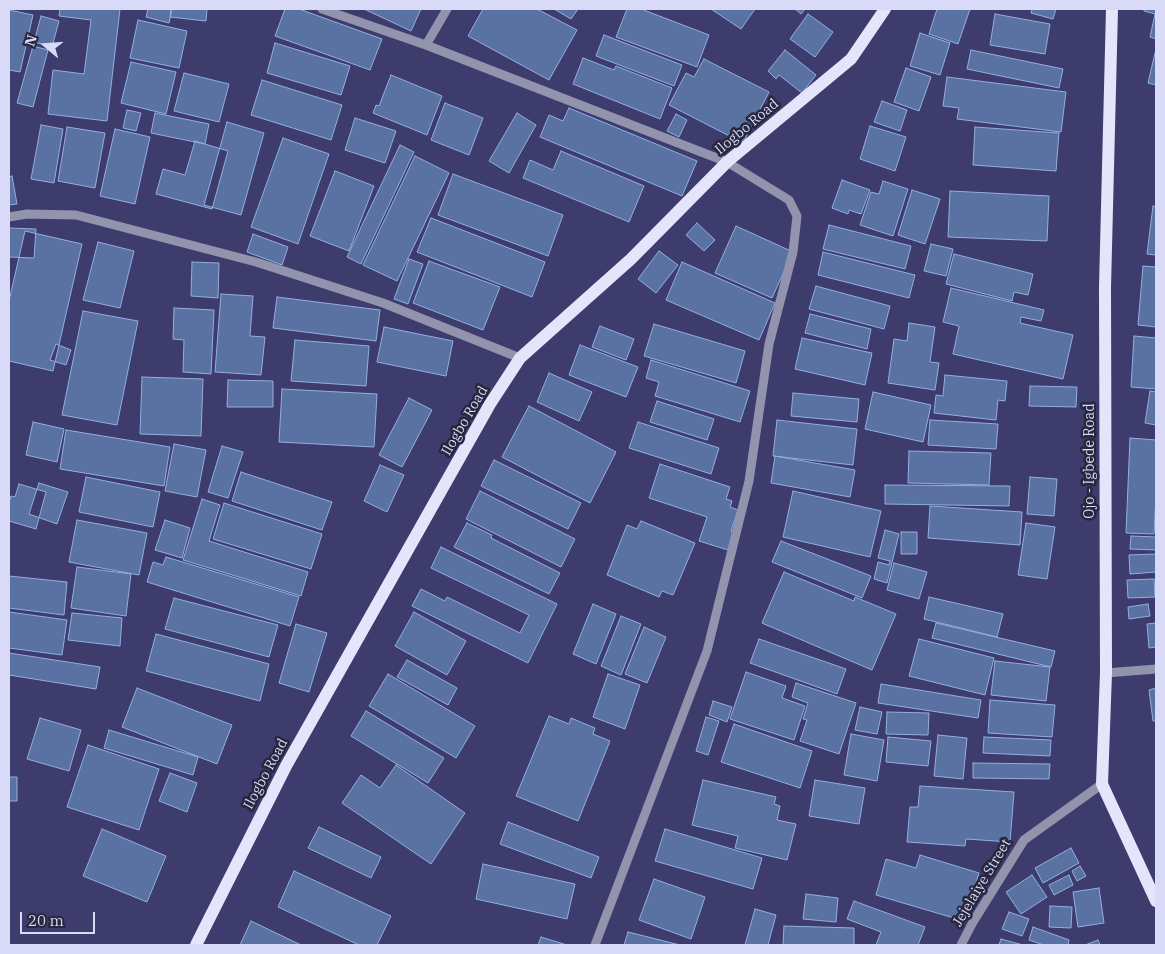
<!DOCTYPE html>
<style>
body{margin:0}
#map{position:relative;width:1165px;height:954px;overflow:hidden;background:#3e3c6d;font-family:"IBM Plex Serif",serif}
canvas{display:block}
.frame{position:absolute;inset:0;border:10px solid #d9daf8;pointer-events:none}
.north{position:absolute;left:20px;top:20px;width:50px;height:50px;-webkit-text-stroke:4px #27273d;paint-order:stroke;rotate:288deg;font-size:14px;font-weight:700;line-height:20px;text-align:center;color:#d9daf8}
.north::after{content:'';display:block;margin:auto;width:18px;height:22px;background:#d9daf8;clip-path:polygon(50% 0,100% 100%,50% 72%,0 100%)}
.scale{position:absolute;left:20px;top:912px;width:75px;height:22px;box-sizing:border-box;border:2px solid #d9daf8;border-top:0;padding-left:6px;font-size:15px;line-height:18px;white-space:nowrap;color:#d9daf8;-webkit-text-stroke:4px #27273d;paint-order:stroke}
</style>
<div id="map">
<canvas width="1165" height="954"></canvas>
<div class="frame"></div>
<div class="north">N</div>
<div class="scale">20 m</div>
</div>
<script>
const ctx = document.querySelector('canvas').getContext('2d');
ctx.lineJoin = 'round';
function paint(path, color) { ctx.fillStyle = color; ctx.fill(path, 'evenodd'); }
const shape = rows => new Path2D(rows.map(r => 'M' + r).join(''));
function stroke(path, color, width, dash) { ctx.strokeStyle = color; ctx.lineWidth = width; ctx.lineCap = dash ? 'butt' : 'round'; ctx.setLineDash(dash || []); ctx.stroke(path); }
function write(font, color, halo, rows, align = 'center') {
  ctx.font = font + ' "IBM Plex Serif",serif'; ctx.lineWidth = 5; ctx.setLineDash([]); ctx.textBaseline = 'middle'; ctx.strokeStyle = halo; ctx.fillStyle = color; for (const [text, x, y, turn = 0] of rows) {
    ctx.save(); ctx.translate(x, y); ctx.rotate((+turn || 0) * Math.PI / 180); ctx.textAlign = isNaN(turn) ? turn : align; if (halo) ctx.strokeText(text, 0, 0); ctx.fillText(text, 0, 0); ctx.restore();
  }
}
const building = shape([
 [60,9,120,9,107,121,48,114,53,70,84,74,91,20,59,16,60,9],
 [148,9,172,9,169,23,146,17,148,9],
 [171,9,207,9,206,21,170,17,171,9],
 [285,9,299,9,382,39,370,70,275,36,285,9],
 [364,9,421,9,411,31,364,9],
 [483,9,537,9,577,30,549,80,468,36,483,9],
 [554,9,578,9,571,19,554,9],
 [627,9,641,9,709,35,697,67,616,37,627,9],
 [711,9,755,9,741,29,711,9],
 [795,9,805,9,801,14,795,9],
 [937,9,970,9,958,44,929,34,937,9],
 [1032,9,1056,9,1053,19,1031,13,1032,9],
 [1144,9,1156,9,1156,39,1150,37,1155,14,1144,11,1144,9],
 [9,10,33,15,20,72,9,70,9,10],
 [808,14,833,32,815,57,790,39,808,14],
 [995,14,1050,24,1045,54,990,45,995,14],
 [41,16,59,21,52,47,34,42,41,16],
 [138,20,187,31,179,68,130,58,138,20],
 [920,33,950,43,940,75,910,66,920,33],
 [604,35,682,65,674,86,596,56,604,35],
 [275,43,350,66,341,95,267,73,275,43],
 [33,46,48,50,33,107,17,103,33,46],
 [785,50,816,75,802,93,779,75,776,79,768,71,785,50],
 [971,50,1063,69,1059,88,967,69,971,50],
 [1155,53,1156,53,1156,85,1148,83,1155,53],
 [583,58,614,70,616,66,672,88,660,119,573,84,583,58],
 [704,59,769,92,743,143,669,105,686,73,694,77,704,59],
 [131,62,176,72,166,114,121,103,131,62],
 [906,68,931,77,919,111,894,102,906,68],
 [184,73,229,84,219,122,174,111,184,73],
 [391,75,442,96,427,135,373,113,376,105,379,106,391,75],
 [947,77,1066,92,1061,132,957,119,959,108,943,106,947,77],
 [262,80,342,105,331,140,251,115,262,80],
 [882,101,907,110,900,131,874,122,882,101],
 [445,103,483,118,469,155,431,140,445,103],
 [569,108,697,161,682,196,540,137,549,115,563,121,569,108],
 [127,110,141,113,136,131,123,128,127,110],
 [155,113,209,124,205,144,151,133,155,113],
 [517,113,536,125,509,173,489,161,517,113],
 [676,114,687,120,679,137,667,131,676,114],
 [355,118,396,131,385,163,345,150,355,118],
 [227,122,264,133,241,215,204,205,227,122],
 [41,125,63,129,54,183,31,179,41,125],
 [870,126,906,137,895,171,860,159,870,126],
 [67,127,105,133,95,188,58,181,67,127],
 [975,127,1059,133,1056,171,973,165,975,127],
 [115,129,150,137,135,204,100,196,115,129],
 [283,138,329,154,298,244,251,227,283,138],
 [195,141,228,151,212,209,156,194,163,169,185,175,195,141],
 [400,145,414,152,361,264,347,257,400,145],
 [561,151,644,186,629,222,523,178,530,160,553,170,561,151],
 [415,156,449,173,397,281,363,265,415,156],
 [335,171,374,186,349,251,310,236,335,171],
 [453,174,563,215,548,256,438,215,453,174],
 [12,176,17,204,9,205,9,177,12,176],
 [842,180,870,190,861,214,849,210,848,214,832,208,842,180],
 [883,181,908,189,893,236,860,225,871,192,879,194,883,181],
 [912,190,940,199,925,244,898,235,912,190],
 [950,191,1049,196,1047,241,948,237,950,191],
 [1153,206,1156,207,1156,255,1147,254,1153,206],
 [431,218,545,262,532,297,417,252,431,218],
 [697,223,715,240,704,251,686,235,697,223],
 [829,225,911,246,905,269,823,249,829,225],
 [736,226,793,252,772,298,715,273,736,226],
 [9,228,36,229,34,258,9,257,9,228],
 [25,231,82,244,53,371,9,361,9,301,25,231],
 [253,234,288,247,282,265,247,252,253,234],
 [98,242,134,251,120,308,83,300,98,242],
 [931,244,953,249,946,276,924,271,931,244],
 [659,251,678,265,656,293,638,279,659,251],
 [823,252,915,275,909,298,818,275,823,252],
 [954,254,1033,274,1028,295,1014,292,1012,301,946,284,954,254],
 [409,259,423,264,408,304,394,299,409,259],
 [429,261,500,287,483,330,413,303,429,261],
 [192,262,219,263,218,298,191,296,192,262],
 [682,262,775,303,759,340,666,300,682,262],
 [1143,266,1156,267,1156,327,1138,325,1143,266],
 [816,286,890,306,884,329,809,309,816,286],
 [951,288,1044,310,1041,321,1021,317,1020,323,1073,335,1063,379,953,354,959,326,943,322,951,288],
 [221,294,253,296,250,336,265,337,261,375,215,372,221,294],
 [277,297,380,310,376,341,273,328,277,297],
 [174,308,214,310,211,374,183,372,184,340,173,339,174,308],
 [83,311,138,321,117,425,62,415,83,311],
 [810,314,871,329,867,349,805,333,810,314],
 [909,323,935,327,930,362,939,363,935,390,888,383,894,339,907,341,909,323],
 [654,324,745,351,736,383,644,356,654,324],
 [600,326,634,339,626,360,592,347,600,326],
 [384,327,453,341,446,376,377,362,384,327],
 [1134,336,1156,338,1156,389,1131,387,1134,336],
 [802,338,872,353,865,385,795,369,802,338],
 [295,340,369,346,366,386,291,381,295,340],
 [56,344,71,350,66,365,50,360,56,344],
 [580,345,638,367,626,397,569,375,580,345],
 [651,360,750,391,740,422,655,396,659,382,646,378,651,360],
 [549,373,592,392,579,421,537,402,549,373],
 [945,375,1007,381,1005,401,998,400,996,420,934,413,936,395,943,396,945,375],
 [142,377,203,379,201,436,140,434,142,377],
 [228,380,273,381,273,407,227,407,228,380],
 [1030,386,1077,387,1076,407,1029,406,1030,386],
 [282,389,377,394,374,447,279,442,282,389],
 [1150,391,1156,392,1156,425,1145,423,1150,391],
 [873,392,931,405,923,442,865,429,873,392],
 [793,393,859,399,857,422,791,416,793,393],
 [409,398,432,410,402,467,379,455,409,398],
 [657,401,714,419,707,440,650,422,657,401],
 [529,406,616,452,590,503,502,457,529,406],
 [777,420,857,429,853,465,773,456,777,420],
 [930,420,998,424,996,449,928,445,930,420],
 [33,422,64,429,57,462,26,455,33,422],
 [638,422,719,448,711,474,629,448,638,422],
 [66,430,170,447,164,486,60,469,66,430],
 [1130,438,1156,440,1156,496,1154,534,1126,533,1130,438],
 [174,444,206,450,197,497,165,491,174,444],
 [222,446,243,452,228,498,208,492,222,446],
 [909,451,991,453,989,485,908,483,909,451],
 [775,456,855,470,850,497,771,483,775,456],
 [494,460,581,503,568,529,481,486,494,460],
 [660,464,730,487,726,499,732,501,730,507,738,510,731,531,734,532,728,550,699,541,707,517,649,498,660,464],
 [380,465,404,475,387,512,364,501,380,465],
 [241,472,332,502,322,530,232,501,241,472],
 [86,477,160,492,153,527,79,512,86,477],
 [1030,477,1057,479,1054,516,1027,514,1030,477],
 [39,483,68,492,57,524,29,514,39,483],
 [19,484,46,492,36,529,9,521,9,503,11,496,15,497,19,484],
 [885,485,1010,486,1009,506,885,504,885,485],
 [480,491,575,539,561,567,466,519,480,491],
 [793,491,881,511,870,557,783,537,793,491],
 [202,499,220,505,209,541,308,572,301,596,183,560,202,499],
 [224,503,322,534,311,569,213,539,224,503],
 [930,506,1022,512,1020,545,928,538,930,506],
 [77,520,147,533,139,575,69,562,77,520],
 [165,520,190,528,182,558,155,550,165,520],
 [641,521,695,543,673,595,662,591,659,597,607,575,627,525,637,529,641,521],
 [467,523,492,535,491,538,560,573,549,594,454,547,467,523],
 [1026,523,1055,527,1047,579,1018,575,1026,523],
 [885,530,899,534,887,583,874,579,878,562,889,565,890,561,878,558,885,530],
 [901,532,917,532,917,554,901,554,901,532],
 [1131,536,1156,537,1156,550,1130,549,1131,536],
 [781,541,871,576,862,598,772,562,781,541],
 [441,547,557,604,528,663,412,606,421,589,445,601,447,597,520,633,529,615,431,568,441,547],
 [1156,554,1156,572,1130,574,1129,555,1156,554],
 [166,557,299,597,290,626,147,582,153,562,163,565,166,557],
 [894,563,927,572,919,599,887,590,894,563],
 [77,567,131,574,126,616,71,608,77,567],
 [784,572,854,601,855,597,896,614,872,670,762,623,784,572],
 [9,576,67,582,64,615,9,608,9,576],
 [1154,579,1155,597,1128,598,1127,580,1154,579],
 [929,597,1003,614,997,637,924,619,929,597],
 [174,598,278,625,269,657,165,629,174,598],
 [593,604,616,614,596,664,573,654,593,604],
 [1148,604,1150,616,1129,619,1128,607,1148,604],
 [9,612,67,620,62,655,9,648,9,612],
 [414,612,466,641,447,675,395,646,414,612],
 [72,613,122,618,120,646,68,640,72,613],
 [621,616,641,624,621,675,601,666,621,616],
 [936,623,1055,651,1051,667,932,638,936,623],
 [1156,623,1156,647,1149,648,1147,624,1156,623],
 [296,624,327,633,309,692,279,683,296,624],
 [644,627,666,637,647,683,625,674,644,627],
 [156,634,269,664,260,701,146,671,156,634],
 [759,639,846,669,837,694,750,663,759,639],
 [919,639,994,658,985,695,909,676,919,639],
 [9,653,100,667,96,689,9,675,9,653],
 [407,660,457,688,448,705,397,677,407,660],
 [995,661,1050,667,1046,701,991,695,995,661],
 [746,672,786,686,782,698,805,706,794,740,730,719,746,672],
 [388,674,475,726,456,758,369,706,388,674],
 [608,674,640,685,625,729,593,717,608,674],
 [796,683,856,703,839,754,800,741,807,720,803,719,808,703,792,697,796,683],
 [881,684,981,700,978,718,878,703,881,684],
 [137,688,232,725,217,764,122,727,137,688],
 [1156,688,1156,721,1153,721,1149,690,1156,688],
 [990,700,1055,705,1052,737,988,733,990,700],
 [713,701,732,707,727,722,709,715,713,701],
 [860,707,882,712,877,734,855,730,860,707],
 [366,711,444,758,428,783,351,736,366,711],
 [887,712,929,713,928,735,886,734,887,712],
 [549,716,569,724,571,718,595,728,593,734,610,741,578,821,516,796,549,716],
 [706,717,719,721,708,755,696,751,706,717],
 [40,718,81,730,69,771,27,759,40,718],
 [734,724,812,751,800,788,721,762,734,724],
 [109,730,198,757,193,775,104,748,109,730],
 [851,734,884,740,877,781,844,775,851,734],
 [938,735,967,738,963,779,934,776,938,735],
 [888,737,931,741,928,766,886,762,888,737],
 [984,737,1051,740,1050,756,983,753,984,737],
 [88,745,159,769,139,830,67,807,88,745],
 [973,763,1050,764,1049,779,973,778,973,763],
 [396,765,465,813,431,864,342,803,361,775,380,788,396,765],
 [170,773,197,783,187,812,159,801,170,773],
 [9,777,17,777,17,801,9,801,9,777],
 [703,780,776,797,774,804,780,806,777,820,796,824,787,860,735,848,738,836,692,825,703,780],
 [815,780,865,788,859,824,809,816,815,780],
 [920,786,1014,792,1010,842,966,839,965,846,907,842,910,807,918,807,920,786],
 [508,822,599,857,591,878,500,844,508,822],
 [319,827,381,857,371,878,308,848,319,827],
 [102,829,166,856,147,902,83,876,102,829],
 [665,829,762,858,753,889,655,861,665,829],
 [1071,848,1079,863,1043,883,1035,868,1071,848],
 [920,855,979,873,964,921,876,895,886,859,916,868,920,855],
 [483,864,575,884,567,919,476,899,483,864],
 [1080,866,1086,876,1077,881,1072,871,1080,866],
 [294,871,391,916,377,945,359,945,278,907,294,871],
 [1032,875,1047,897,1021,914,1006,892,1032,875],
 [1069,875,1073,885,1054,895,1049,885,1069,875],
 [654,879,705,897,691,939,639,920,654,879],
 [1099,888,1104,923,1078,927,1073,892,1099,888],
 [806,894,838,898,836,922,803,919,806,894],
 [854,901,925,927,918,945,876,945,881,932,847,919,854,901],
 [1050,906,1072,907,1071,928,1049,927,1050,906],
 [755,909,776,915,768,945,745,945,755,909],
 [1009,912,1029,919,1022,936,1002,929,1009,912],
 [251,921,301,945,240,945,251,921],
 [784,926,854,928,854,945,783,945,784,926],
 [1033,927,1069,940,1068,945,1044,945,1029,940,1033,927],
 [628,932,680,945,624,945,628,932],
 [541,937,567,945,538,945,541,937],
 [1001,939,1023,945,999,945,1001,939],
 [1098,940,1100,945,1085,945,1098,940]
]);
paint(building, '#5a72a2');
stroke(building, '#94aee2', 1);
stroke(shape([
 [322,9,426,45,727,162,789,200,797,216,793,252,769,344,749,481,707,651,595,945],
 [426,45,447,9],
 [9,217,27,214,76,215,256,262,383,303,520,358],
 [1106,673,1156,669],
 [961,945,973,922,1024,840,1102,784]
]), '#9293ac', 9);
stroke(shape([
 [1112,9,1105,287,1106,673,1102,784,1156,901],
 [196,945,286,766,490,404,520,358,631,259,727,162,851,59,885,9]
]), '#e4e5fa', 12);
write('14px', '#d9daf8', '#27273d', [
 ["Ilogbo Road",747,127,-40],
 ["Ilogbo Road",465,421,-60],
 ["Ojo - Igbede Road",1090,461,-90],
 ["Ilogbo Road",266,774,-62],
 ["Jejelaiye Street",982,883,-59]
]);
</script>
